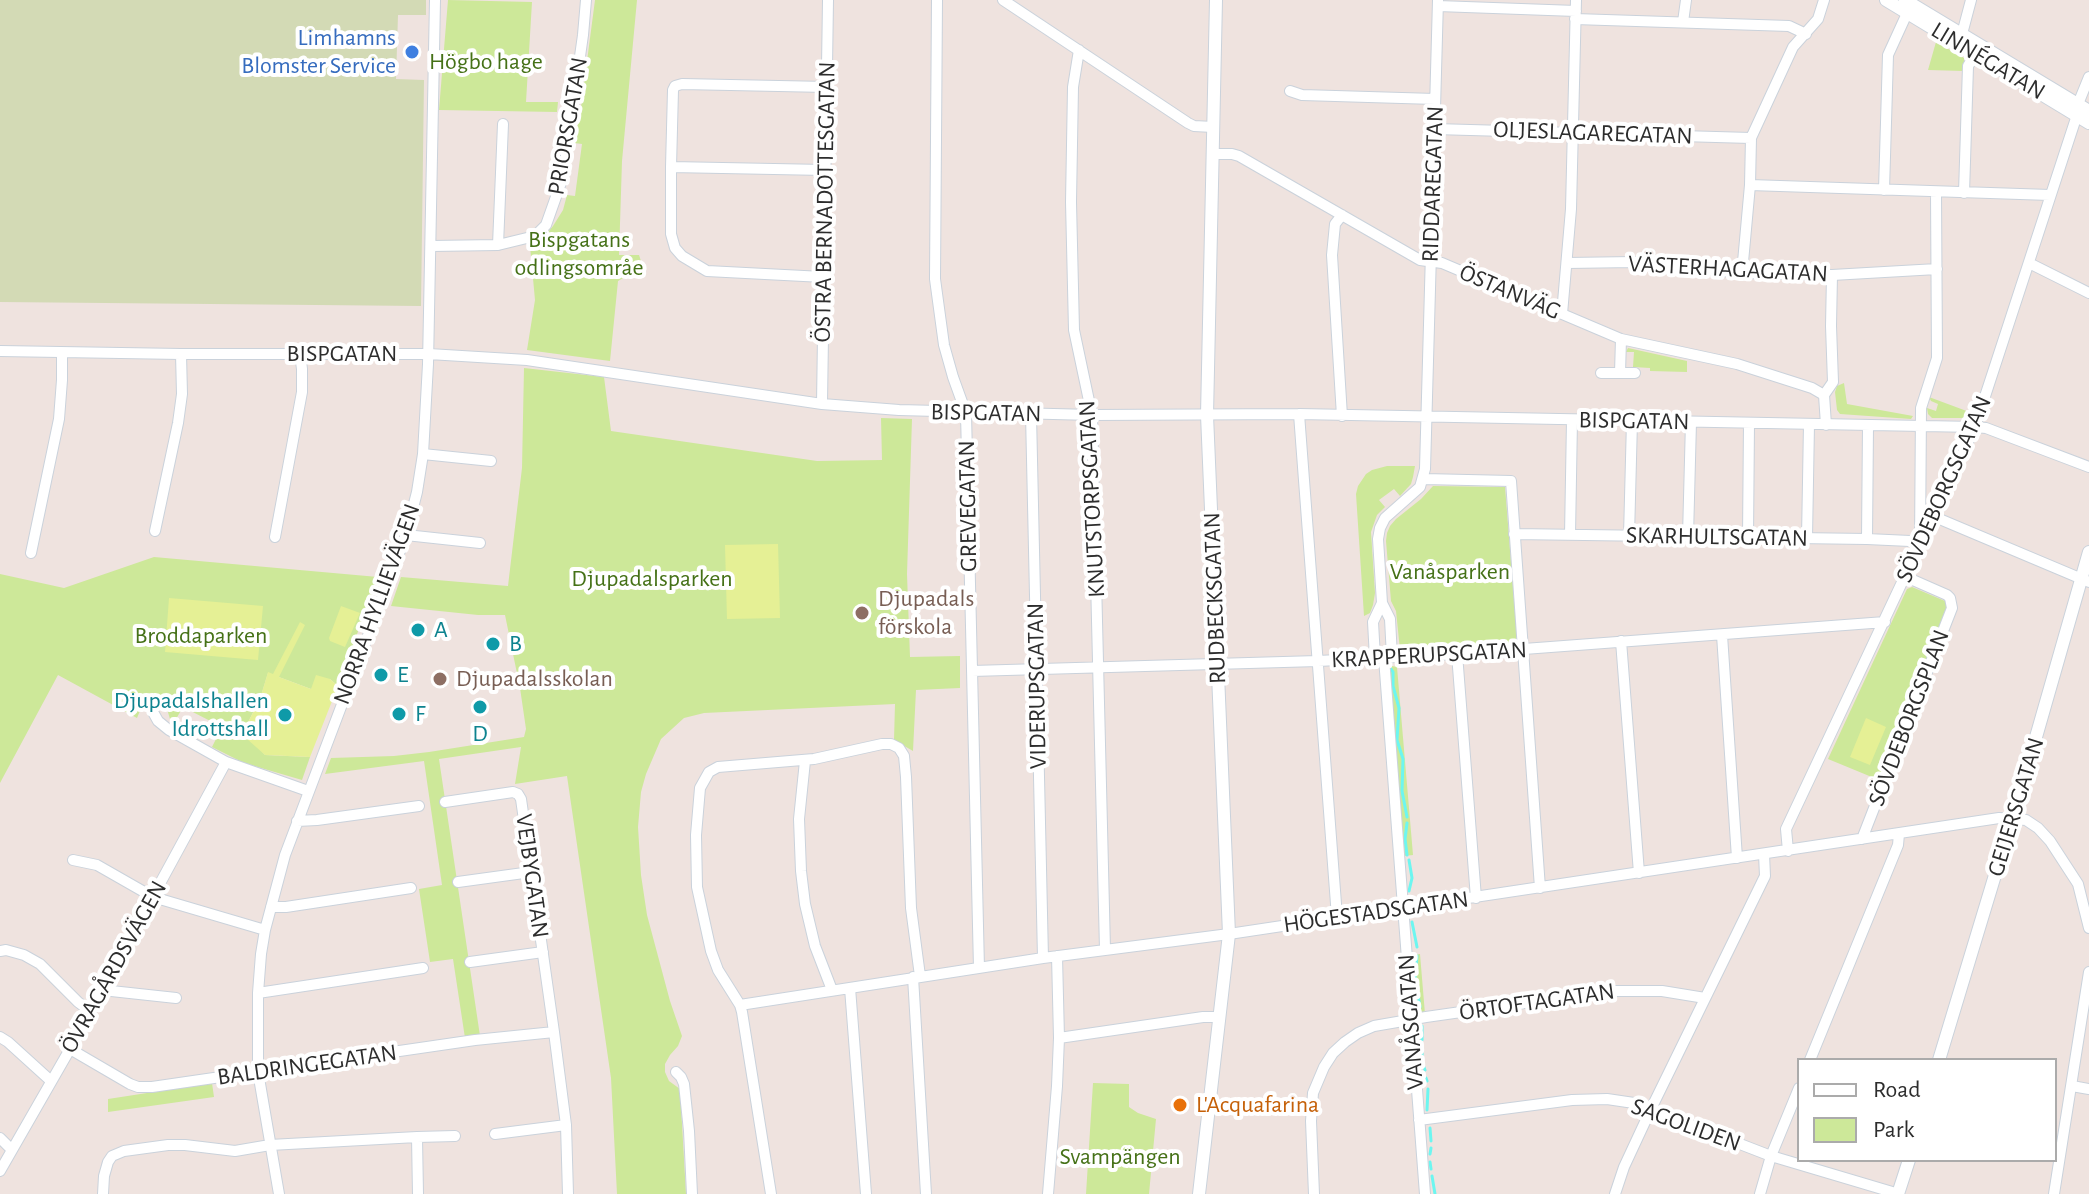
<!DOCTYPE html>
<meta charset="utf-8">
<style>
body{margin:0}
#map{position:relative;width:2089px;height:1194px;overflow:hidden;background:#efe3df;font-family:"Alegreya Sans",sans-serif}
canvas{display:block}
.legend{position:absolute;left:1797px;top:1058px;width:260px;height:104px;box-sizing:border-box;background:#fff;border:2px solid #ababab;margin:0;padding:10px 14px;list-style:none;font-size:24px;color:#2d2d2d}
.legend li{display:flex;align-items:center;gap:16px;height:40px}
.legend b{width:40px;border:2px solid #ababab}
</style>
<div id="map">
<canvas width="2089" height="1194"></canvas>
<ul class="legend">
<li><b style="height:10px;background:#fff"></b>Road</li>
<li><b style="height:22px;background:#cde899"></b>Park</li>
</ul>
</div>
<script>
const ctx = document.querySelector('canvas').getContext('2d');
ctx.lineJoin = 'round';
function paint(path, color) { ctx.fillStyle = color; ctx.fill(path, 'evenodd'); }
const shape = rows => new Path2D(rows.map(r => 'M' + r).join(''));
function stroke(path, color, width, dash) { ctx.strokeStyle = color; ctx.lineWidth = width; ctx.lineCap = dash ? 'butt' : 'round'; ctx.setLineDash(dash || []); ctx.stroke(path); }
function write(font, color, halo, rows, align = 'center') {
  ctx.font = font + ' "Alegreya Sans",sans-serif'; ctx.lineWidth = 8; ctx.setLineDash([]); ctx.textBaseline = 'middle'; ctx.strokeStyle = halo; ctx.fillStyle = color; for (const [text, x, y, turn = 0] of rows) {
    ctx.save(); ctx.translate(x, y); ctx.rotate((+turn || 0) * Math.PI / 180); ctx.textAlign = isNaN(turn) ? turn : align; if (halo) ctx.strokeText(text, 0, 0); ctx.fillText(text, 0, 0); ctx.restore();
  }
}
paint(shape([
 [448,0,532,2,526,102,558,102,557,112,439,110],
 [595,0,637,0,622,161,619,255,639,255,643,267,618,281,610,361,527,350,535,300,530,246,539,243,553,226,563,210,567,195,575,196,582,144,574,143,581,107],
 [1936,42,1964,58,1964,71,1928,70],
 [1628,348,1687,361,1687,372,1650,371,1650,368,1633,367,1634,352,1626,352],
 [524,368,604,377,611,431,817,461,882,460,881,418,912,419,907,574,910,657,960,656,960,688,916,690,913,751,894,740,895,704,704,713,684,718,661,739,646,774,641,792,638,827,641,875,647,915,670,1001,682,1036,678,1046,670,1055,665,1064,665,1072,669,1081,680,1089,686,1194,617,1194,611,1078,567,776,515,784,521,747,439,759,480,1036,465,1038,453,959,430,962,419,889,442,885,424,761,325,774,331,758,394,756,429,752,524,737,526,729,520,688,505,615,478,615,391,606,401,577,508,586,522,468],
 [1844,383,1847,404,1913,416,1911,419,1840,414,1837,410,1835,392,1837,386],
 [1929,397,1972,413,1966,418,1932,418,1928,414,1927,408,1936,411,1938,404,1931,401],
 [1387,466,1415,466,1413,477,1411,484,1400,496,1394,489,1379,500,1385,507,1377,515,1371,532,1375,593,1373,605,1370,613,1364,616,1356,494,1358,486,1366,474,1372,470],
 [1433,486,1505,487,1517,637,1513,643,1400,650,1396,611,1391,601,1386,541,1387,533,1390,526,1396,519,1421,499],
 [154,557,378,577,338,686,330,679,311,689,268,673,260,699,244,730,265,755,310,757,302,780,244,763,212,747,222,727,183,707,172,726,165,702,152,697,142,706,137,718,58,675,0,783,0,574,64,588],
 [1912,587,1945,601,1947,608,1879,780,1828,759,1907,589],
 [1392,666,1397,667,1413,855,1404,856,1390,675],
 [1420,954,1425,1014,1418,1013,1415,1007,1411,955],
 [212,1083,214,1097,108,1112,108,1099],
 [1093,1083,1129,1084,1129,1107,1138,1113,1156,1119,1149,1194,1086,1194]
]), '#cde899');
paint(shape([
 [0,0,426,0,426,15,398,15,396,79,424,80,421,306,0,302]
]), '#d3dab5');
paint(shape([
 [778,544,780,618,727,619,725,545],
 [169,598,263,606,258,660,165,652],
 [341,606,360,613,345,647,330,641,329,638],
 [300,622,305,625,279,677,311,689,316,675,330,679,338,686,310,757,265,755,247,739,244,730,260,699,268,672,273,674],
 [1866,718,1886,727,1870,765,1850,757]
]), '#e5f095');
stroke(shape([
 [1391,669,1393,672,1393,686,1399,708,1397,740,1403,759,1402,791,1407,817],
 [1407,823,1405,839,1407,855],
 [1409,860,1412,878,1409,891],
 [1412,922,1417,947],
 [1417,956,1415,977,1420,1007],
 [1422,1026,1422,1040],
 [1422,1047,1422,1062,1425,1070],
 [1426,1078,1427,1081],
 [1427,1110,1428,1089],
 [1430,1128,1431,1141],
 [1430,1154,1431,1148],
 [1430,1162,1431,1169],
 [1432,1176,1435,1194]
]), '#6df6f0', 3);
const minor = shape([
 [937,0,935,279,944,345,953,377,966,413,979,968],
 [1003,0,1188,123,1194,126,1213,127],
 [1438,6,1576,11],
 [1575,19,1789,26,1806,34],
 [1683,22,1686,0],
 [1962,34,1971,0],
 [1079,50,1073,87,1071,202,1074,330,1092,415,1105,949],
 [1290,91,1302,95,1435,99],
 [2078,104,2089,77],
 [1435,129,1751,138],
 [1213,154,1232,154,1239,156,1420,260,1442,263,1621,339,1737,364,1812,388,1824,395],
 [671,167,825,170],
 [1750,185,2050,195],
 [1884,190,1888,55,1909,9],
 [1964,193,1968,66,1978,50],
 [1342,215,1335,224,1332,255,1342,416],
 [498,245,503,124],
 [431,246,498,245,535,236,546,225,563,177,583,35,586,0],
 [1567,263,1634,262,1742,273,1832,275,1937,269],
 [2029,263,2089,293],
 [1742,273,1750,185,1751,138,1793,47,1818,19,1824,0],
 [823,277,707,271,682,256,675,248,671,234,671,167,673,90,675,86,682,84,827,87],
 [1562,314,1571,209,1576,0],
 [0,351,181,354,429,354,527,360,822,404,899,410,1092,415,1299,414,1975,427,1986,428,2089,467],
 [1601,373,1635,373],
 [1620,373,1621,339],
 [822,404,828,0],
 [1031,414,1043,958],
 [1299,414,1337,917],
 [1826,425,1824,395,1833,382,1831,326,1832,275],
 [423,454,491,461],
 [1424,479,1511,481,1540,888],
 [1930,515,2089,582],
 [155,531,178,423,182,394,181,354],
 [1514,534,1867,539,1910,541,1920,545,1921,408,1937,358,1936,192],
 [406,535,480,543],
 [1570,535,1572,420],
 [1629,536,1632,421],
 [1688,536,1691,422],
 [275,537,302,392,302,369,300,354],
 [1748,537,1749,423],
 [1807,538,1809,424],
 [1867,539,1868,426],
 [31,553,59,419,62,380,62,353],
 [1722,635,1737,858],
 [1621,641,1639,873],
 [1457,654,1476,898],
 [1392,657,1390,619,1382,603,1378,539,1380,528,1385,518,1420,487,1425,469,1438,0],
 [1375,658,1373,622,1382,603],
 [1384,658,1425,1194],
 [972,671,1318,661,1457,654,1885,622],
 [153,712,158,721,169,730,226,762,308,791],
 [805,761,799,819,801,871,805,904,815,946,832,990],
 [445,802,513,792,518,794,521,799,554,1032,566,1125,568,1194],
 [297,821,317,820,419,806],
 [1862,839,1952,608,1950,598,1947,595,1906,577],
 [1788,851,1786,829,1975,427,2077,115],
 [73,860,97,865,153,897,265,930],
 [458,882,531,872],
 [271,907,286,907,411,888],
 [0,951,6,950,24,955,40,964,78,1002,90,1011],
 [470,962,543,952],
 [913,977,926,1194],
 [850,988,866,1194],
 [102,990,176,998],
 [258,993,423,968],
 [740,1005,1043,958,1229,934,1999,818,2026,820,2038,828,2050,841,2078,884,2089,928],
 [0,1037,8,1042,51,1081],
 [1059,1038,1203,1017,1220,1017],
 [70,1049,130,1084,138,1087,152,1087,475,1040,554,1032],
 [1810,1060,1898,845,1899,834],
 [676,1072,681,1077,684,1084,689,1131,692,1194],
 [2072,1086,2089,1089],
 [1419,1120,1572,1100,1607,1099,1634,1103,1771,1156,1899,1194],
 [495,1134,566,1125],
 [417,1137,455,1136],
 [0,1138,12,1150],
 [0,1171,70,1049,226,762],
 [103,1194,104,1176,108,1162,112,1156,124,1151,168,1145,185,1145,235,1151,270,1145,417,1137,418,1194],
 [279,1194,258,1072,258,993,261,954,265,930,285,855,406,535,417,492,423,454,428,364,435,0],
 [771,1194,742,1012,740,1005,718,970,711,951,697,887,696,835,700,788,709,772,718,767,814,759,882,744,891,744,899,748,904,756,906,777,911,908,920,976],
 [1048,1194,1057,1086,1059,1038,1057,956],
 [1314,1194,1311,1121,1313,1093,1324,1067,1333,1053,1345,1042,1358,1033,1374,1026,1426,1017,1608,991,1662,991,1705,998],
 [1615,1194,1624,1167,1651,1109,1765,876,1764,854],
 [1760,1194,1771,1156,1799,1088],
 [2054,1194,2089,972]
]);
const tertiary = shape([
 [1886,0,2089,123],
 [1905,0,2089,111],
 [1939,1060,2022,786,2089,552],
 [1199,1194,1229,934,1207,415,1216,0],
 [1898,1194,1909,1160]
]);
stroke(minor, '#cad2db', 12);
stroke(tertiary, '#cad2db', 14);
stroke(minor, '#fff', 10);
stroke(tertiary, '#fff', 12);
for (const [x, y, r, color] of [
 [412,52,8,"#3f7fe0"],
 [862,613,8,"#8d6e63"],
 [418,630,8,"#0f9aa8"],
 [493,644,8,"#0f9aa8"],
 [381,675,8,"#0f9aa8"],
 [440,679,8,"#8d6e63"],
 [480,707,8,"#0f9aa8"],
 [399,714,8,"#0f9aa8"],
 [285,715,8,"#0f9aa8"],
 [1180,1105,8,"#e8710a"]
]) { const dot = new Path2D(); dot.arc(x, y, r, 0, 2 * Math.PI); ctx.fillStyle = color; ctx.fill(dot); stroke(dot, '#fff', 3); }
write('24px', '#366cbe', '#fff', [
 ["Limhamns",396,38],
 ["Blomster Service",396,66]
], 'right');
write('24px', '#2d2d2d', '#fff', [
 ["LINNÉGATAN",1988,61,31],
 ["PRIORSGATAN",568,126,-80],
 ["OLJESLAGAREGATAN",1593,133,2],
 ["RIDDAREGATAN",1433,184,-88],
 ["ÖSTRA BERNADOTTESGATAN",825,202,-89],
 ["VÄSTERHAGAGATAN",1728,269,3],
 ["ÖSTANVÄG",1510,292,23],
 ["BISPGATAN",342,354],
 ["BISPGATAN",986,413,1],
 ["BISPGATAN",1634,421,1],
 ["SÖVDEBORGSGATAN",1944,489,-66],
 ["KNUTSTORPSGATAN",1092,499,-93],
 ["GREVEGATAN",968,506,-91],
 ["SKARHULTSGATAN",1717,537,1],
 ["RUDBECKSGATAN",1215,598,-92],
 ["NORRA HYLLIEVÄGEN",377,604,-70],
 ["KRAPPERUPSGATAN",1429,655,-3],
 ["VIDERUPSGATAN",1037,686,-91],
 ["SÖVDEBORGSPLAN",1909,718,-69],
 ["GEIJERSGATAN",2016,807,-73],
 ["VEJBYGATAN",532,876,82],
 ["HÖGESTADSGATAN",1376,912,-8],
 ["ÖVRAGÅRDSVÄGEN",114,967,-61],
 ["ÖRTOFTAGATAN",1537,1002,-8],
 ["VANÅSGATAN",1411,1022,-94],
 ["BALDRINGEGATAN",307,1065,-8],
 ["SAGOLIDEN",1686,1125,20]
]);
write('24px', '#457117', '#fff', [
 ["Högbo hage",486,62],
 ["Bispgatans",579,240],
 ["odlingsområe",579,268],
 ["Vanåsparken",1450,572],
 ["Djupadalsparken",652,579],
 ["Broddaparken",201,636],
 ["Svampängen",1120,1157]
]);
write('24px', '#785e54', '#fff', [
 ["Djupadals",878,599],
 ["förskola",878,627],
 ["Djupadalsskolan",456,679]
], 'left');
write('24px', '#0d838f', '#fff', [
 ["A",434,630],
 ["B",509,644],
 ["E",397,675],
 ["Djupadalshallen",269,701,"right"],
 ["Idrottshall",269,729,"right"],
 ["F",415,714],
 ["D",480,734,"center"]
], 'left');
write('24px', '#c56008', '#fff', [
 ["L'Acquafarina",1196,1105]
], 'left');
</script>
